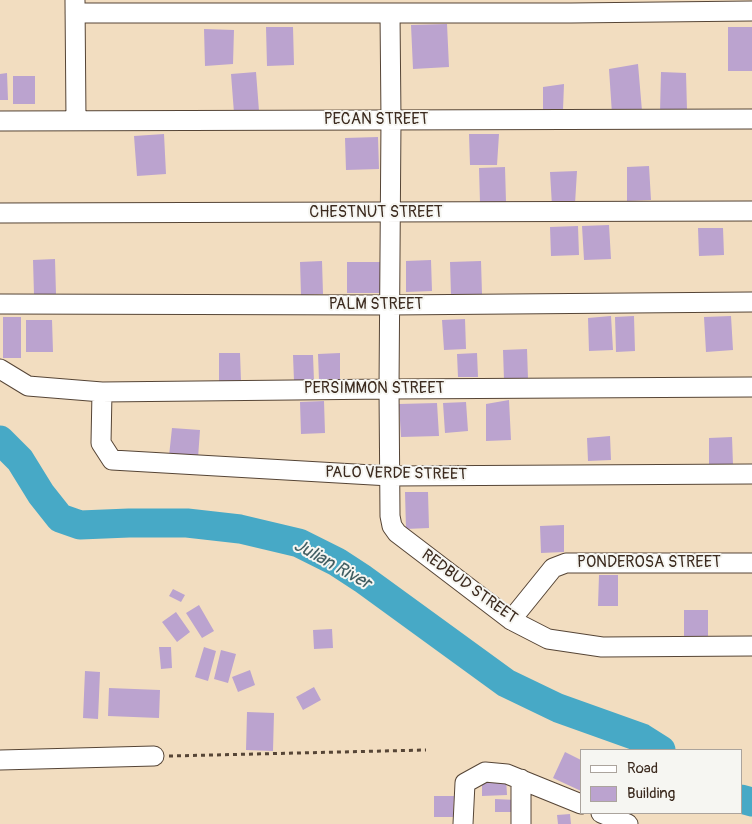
<!DOCTYPE html>
<style>
body{margin:0}
#map{position:relative;width:752px;height:824px;overflow:hidden;background:#f2ddc0;font-family:Pangolin,sans-serif}
canvas{display:block}
.legend{position:absolute;left:580px;top:749px;width:162px;height:65px;box-sizing:border-box;background:#f6f6f2;border:1px solid #aba49d;margin:0;padding:6px 9px;list-style:none;font-size:15px;color:#3b2a1e}
.legend li{display:flex;align-items:center;gap:10px;height:25px}
.legend b{width:25px;border:1px solid #aba49d}
</style>
<div id="map">
<canvas width="752" height="824"></canvas>
<ul class="legend">
<li><b style="height:6px;background:#fff"></b>Road</li>
<li><b style="height:14px;background:#bba3cf"></b>Building</li>
</ul>
</div>
<script>
const ctx = document.querySelector('canvas').getContext('2d');
ctx.lineJoin = 'round';
const shape = rows => new Path2D(rows.map(r => 'M' + r).join(''));
function stroke(path, color, width, dash) { ctx.strokeStyle = color; ctx.lineWidth = width; ctx.lineCap = dash ? 'butt' : 'round'; ctx.setLineDash(dash || []); ctx.stroke(path); }
function paint(path, color) { ctx.fillStyle = color; ctx.fill(path, 'evenodd'); }
function write(font, color, halo, rows, align = 'center') {
  ctx.font = font + ' Pangolin,sans-serif'; ctx.lineWidth = 4; ctx.setLineDash([]); ctx.textBaseline = 'middle'; ctx.strokeStyle = halo; ctx.fillStyle = color; for (const [text, x, y, turn = 0] of rows) {
    ctx.save(); ctx.translate(x, y); ctx.rotate((+turn || 0) * Math.PI / 180); ctx.textAlign = isNaN(turn) ? turn : align; if (halo) ctx.strokeText(text, 0, 0); ctx.fillText(text, 0, 0); ctx.restore();
  }
}
stroke(shape([
 [0,440,20,460,41,494,60,518,80,525,129,523,187,523,240,529,299,543,337,562,363,579,506,683,558,708,642,738,661,750],
 [741,799,752,802]
]), '#47a9c6', 29);
paint(shape([
 [447,24,449,67,413,69,411,25],
 [266,27,293,27,294,65,267,66],
 [728,27,752,27,752,71,728,71],
 [204,29,234,30,233,64,205,66],
 [638,64,642,111,612,114,609,69],
 [256,72,259,111,234,113,231,74],
 [661,72,686,73,687,110,660,112],
 [7,73,8,100,0,100,0,74],
 [13,76,35,76,35,104,13,104],
 [564,84,563,110,543,110,543,87],
 [164,134,166,174,137,176,134,136],
 [469,134,499,134,497,165,470,165],
 [378,137,379,169,346,170,345,138],
 [649,166,651,200,627,201,627,167],
 [505,167,506,202,480,203,479,168],
 [577,171,575,204,552,206,550,172],
 [609,225,611,259,584,260,582,226],
 [578,226,579,255,551,256,550,227],
 [698,228,723,228,724,255,699,256],
 [55,259,56,294,34,295,33,260],
 [431,260,432,291,406,292,406,261],
 [322,261,323,294,301,295,300,262],
 [481,261,482,294,451,295,450,262],
 [347,262,382,262,382,293,347,293],
 [611,316,613,350,589,351,588,318],
 [634,316,635,351,616,352,615,317],
 [731,316,733,350,706,352,704,317],
 [3,317,21,317,21,358,3,358],
 [465,319,466,349,444,350,442,320],
 [26,320,52,320,53,352,26,352],
 [527,349,528,379,504,380,503,350],
 [219,353,240,353,241,381,219,381],
 [340,353,340,379,319,380,318,354],
 [477,353,478,377,458,377,457,354],
 [293,355,313,355,314,381,294,381],
 [509,400,511,440,486,441,486,404],
 [324,401,325,433,301,434,300,402],
 [466,402,468,431,445,433,443,403],
 [437,403,439,436,401,437,399,404],
 [172,428,200,430,198,458,169,456],
 [610,436,611,460,588,461,587,438],
 [732,437,733,465,709,466,709,438],
 [405,492,428,492,429,528,406,529],
 [564,525,564,552,541,553,540,526],
 [599,575,618,575,618,606,598,606],
 [173,589,185,595,181,602,169,596],
 [199,605,214,631,202,638,186,613],
 [684,610,708,610,708,639,684,639],
 [176,612,190,632,177,642,162,622],
 [332,629,333,648,314,649,313,630],
 [159,647,171,647,172,668,161,669],
 [204,647,216,651,208,681,195,677],
 [221,650,236,654,228,683,214,679],
 [250,670,255,685,238,692,232,677],
 [85,671,100,672,98,719,83,718],
 [314,687,321,700,303,710,296,697],
 [109,688,160,690,159,718,108,716],
 [247,712,274,713,273,751,246,750],
 [565,752,581,760,581,791,553,778],
 [506,778,507,795,482,796,482,779],
 [434,796,454,796,453,817,434,817],
 [495,799,516,800,516,812,495,812],
 [570,814,571,824,558,824,557,815]
]), '#bba3cf');
const minor = shape([
 [75,1,76,120],
 [75,13,571,13,752,11],
 [390,13,391,120,389,389,390,516,392,526,397,533,511,620,548,639,602,647,752,646],
 [0,121,752,119],
 [0,213,752,211],
 [0,304,390,305,752,302],
 [0,369,28,386,102,392,389,389,752,387],
 [102,392,101,443,112,460,390,476,752,474],
 [511,620,553,568,566,563,752,563],
 [0,760,154,756],
 [601,813,628,824],
 [463,824,465,783,485,772,507,774,581,804],
 [521,824,521,779]
]);
stroke(minor, '#564536', 21);
stroke(shape([
 [169,756,426,750]
]), '#564536', 3, [4, 4]);
stroke(minor, '#fff', 19);
write('16px', '#3b2a1e', '#f6f6f2', [
 ["PECAN STREET",376,120],
 ["CHESTNUT STREET",376,213],
 ["PALM STREET",376,305],
 ["PERSIMMON STREET",374,389],
 ["PALO VERDE STREET",396,474,1],
 ["PONDEROSA STREET",649,563],
 ["REDBUD STREET",469,587,36]
]);
write('italic 18px', '#405d61', '#f6f6f2', [
 ["Julian River",332,565,29]
]);
</script>
